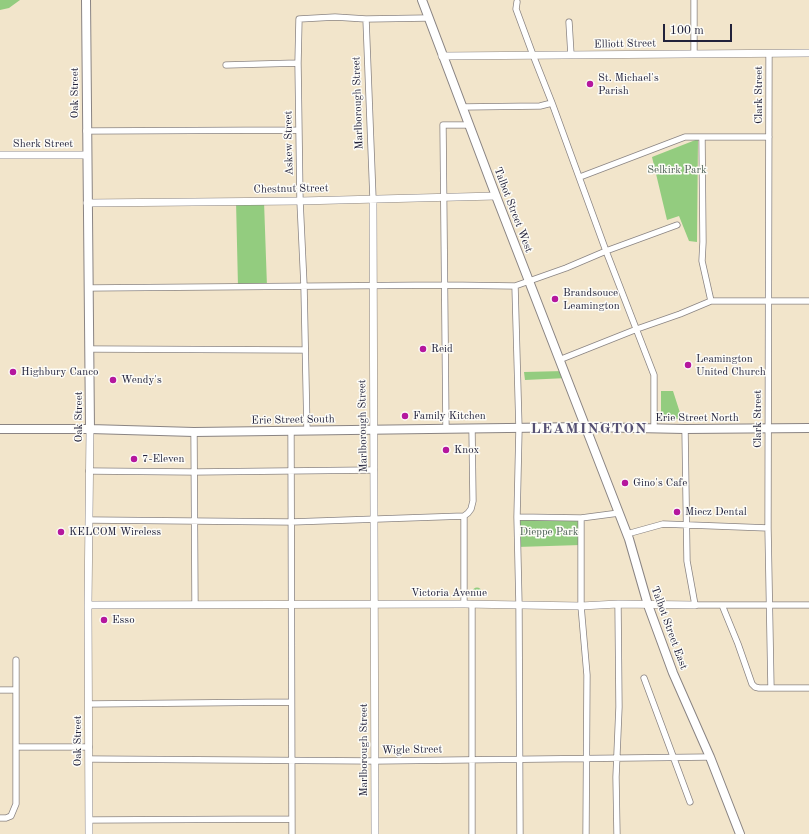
<!DOCTYPE html>
<style>
body{margin:0}
#map{position:relative;width:809px;height:834px;overflow:hidden;background:#f2e5cb;font-family:"Old Standard TT",serif}
canvas{display:block}
.scale{position:absolute;left:663px;top:24px;width:69px;height:18px;box-sizing:border-box;border:2px solid #22223b;border-top:0;padding-left:5px;font-size:12px;line-height:14px;white-space:nowrap;color:#22223b;-webkit-text-stroke:3px #fdfcf7;paint-order:stroke}
</style>
<div id="map">
<canvas width="809" height="834"></canvas>
<div class="scale">100 m</div>
</div>
<script>
const ctx = document.querySelector('canvas').getContext('2d');
ctx.lineJoin = 'round';
function paint(path, color) { ctx.fillStyle = color; ctx.fill(path, 'evenodd'); }
const shape = rows => new Path2D(rows.map(r => 'M' + r).join(''));
function stroke(path, color, width, dash) { ctx.strokeStyle = color; ctx.lineWidth = width; ctx.lineCap = dash ? 'butt' : 'round'; ctx.setLineDash(dash || []); ctx.stroke(path); }
function write(font, color, halo, rows, align = 'center') {
  ctx.font = font + ' "Old Standard TT",serif'; ctx.lineWidth = 3; ctx.setLineDash([]); ctx.textBaseline = 'middle'; ctx.strokeStyle = halo; ctx.fillStyle = color; for (const [text, x, y, turn = 0] of rows) {
    ctx.save(); ctx.translate(x, y); ctx.rotate((+turn || 0) * Math.PI / 180); ctx.textAlign = isNaN(turn) ? turn : align; if (halo) ctx.strokeText(text, 0, 0); ctx.fillText(text, 0, 0); ctx.restore();
  }
}
paint(shape([
 [0,0,20,0,9,8,0,10],
 [698,139,697,242,689,241,679,216,667,220,652,157],
 [236,201,264,201,267,287,238,287],
 [564,371,567,378,525,380,524,372],
 [661,391,673,391,682,419,664,419,661,416],
 [517,517,581,518,581,545,517,547],
 '472.5 592a4.5 4.5 0 1 1 9 0a4.5 4.5 0 1 1-9 0Z'
]), '#93cc7f');
const minor = shape([
 [694,0,694,54],
 [517,2,516,9,533,55,552,103,606,251,654,375,654,429],
 [366,19,373,199],
 [569,22,571,55],
 [769,54,768,528,771,688],
 [226,65,298,63],
 [462,107,540,106,552,103],
 [86,131,299,130],
 [702,137,703,242,702,261,711,301],
 [580,177,685,137,769,137],
 [515,286,519,429,517,517,519,605,520,834],
 [88,288,445,285,515,286,566,268,606,251,677,225],
 [89,349,305,350],
 [559,360,637,329,680,314,711,301,809,301],
 [446,429,443,125,469,125],
 [685,429,687,561,695,605,809,605],
 [291,431,292,834],
 [307,431,304,286,300,201,298,63,299,19,335,17,366,19,428,18],
 [194,432,195,604],
 [89,471,194,472,374,470],
 [464,516,464,604],
 [517,517,581,518,619,513],
 [581,518,581,606,587,675,586,834],
 [89,520,291,522,464,516,468,513,471,509,473,501,472,429],
 [627,534,663,524,768,528],
 [472,604,472,834],
 [722,605,738,644,752,684,755,687,759,688,809,688],
 [644,678,690,802],
 [0,690,15,690],
 [89,704,291,702],
 [16,747,89,747],
 [89,759,375,761,710,757],
 [0,818,6,818,11,816,16,804,16,660],
 [89,820,292,819],
 [617,834,616,777,619,707,618,604]
]);
const tertiary = shape([
 [442,56,809,53],
 [0,155,87,155],
 [373,199,375,834],
 [87,203,300,201,496,196],
 [88,605,464,604,581,606,618,604,695,605],
 [89,834,88,605,90,429]
]);
const secondary = shape([
 [86,0,90,429],
 [422,0,496,196,629,539,648,605,673,673,710,757,740,834],
 [0,429,90,429,194,432,586,427,685,429,809,428]
]);
stroke(minor, '#8a8483', 7);
stroke(tertiary, '#8a8483', 8);
stroke(secondary, '#8a8483', 10);
stroke(minor, '#fff', 5.5);
stroke(tertiary, '#fff', 7);
stroke(secondary, '#fff', 8);
for (const [x, y, r, color] of [
 [590,84,4,"#b5179e"],
 [555,299,4,"#b5179e"],
 [423,349,4,"#b5179e"],
 [688,365,4,"#b5179e"],
 [13,372,4,"#b5179e"],
 [113,380,4,"#b5179e"],
 [405,416,4,"#b5179e"],
 [446,450,4,"#b5179e"],
 [134,459,4,"#b5179e"],
 [625,483,4,"#b5179e"],
 [677,512,4,"#b5179e"],
 [61,532,4,"#b5179e"],
 [104,620,4,"#b5179e"]
]) { const dot = new Path2D(); dot.arc(x, y, r, 0, 2 * Math.PI); ctx.fillStyle = color; ctx.fill(dot); stroke(dot, '#fdfcf7', 1.5); }
write('11px', '#22223b', '#fdfcf7', [
 ["Elliott Street",625,44,-1],
 ["Oak Street",75,93,-90],
 ["Clark Street",759,95,-90],
 ["Marlborough Street",358,103,-92],
 ["Askew Street",289,143,-91],
 ["Sherk Street",43,144],
 ["Chestnut Street",291,189,-1],
 ["Talbot Street West",513,210,69],
 ["Oak Street",79,417,-90],
 ["Erie Street North",697,418],
 ["Clark Street",758,419,-90],
 ["Erie Street South",293,420,-1],
 ["Marlborough Street",363,426,-91],
 ["Victoria Avenue",449,593],
 ["Talbot Street East",669,628,70],
 ["Oak Street",78,741,-90],
 ["Marlborough Street",364,750,-90],
 ["Wigle Street",412,750,-1]
]);
write('11px', '#22223b', '#fdfcf7', [
 ["St. Michael's",598,78],
 ["Parish",598,91],
 ["Brandsouce",563,293],
 ["Leamington",563,306],
 ["Reid",431,349],
 ["Leamington",696,359],
 ["United Church",696,372],
 ["Highbury Canco",21,372],
 ["Wendy's",121,380],
 ["Family Kitchen",413,416],
 ["Knox",454,450],
 ["7-Eleven",142,459],
 ["Gino's Cafe",633,483],
 ["Miecz Dental",685,512],
 ["KELCOM Wireless",69,532],
 ["Esso",112,620]
], 'left');
write('11px', '#4a5e53', '#fdfcf7', [
 ["Selkirk Park",677,170],
 ["Dieppe Park",549,532]
]);
ctx.letterSpacing = '1px';
write('bold 15px', '#555073', '#fdfcf7', [
 ["LEAMINGTON",589,429]
]);
ctx.letterSpacing = '0px';
</script>
